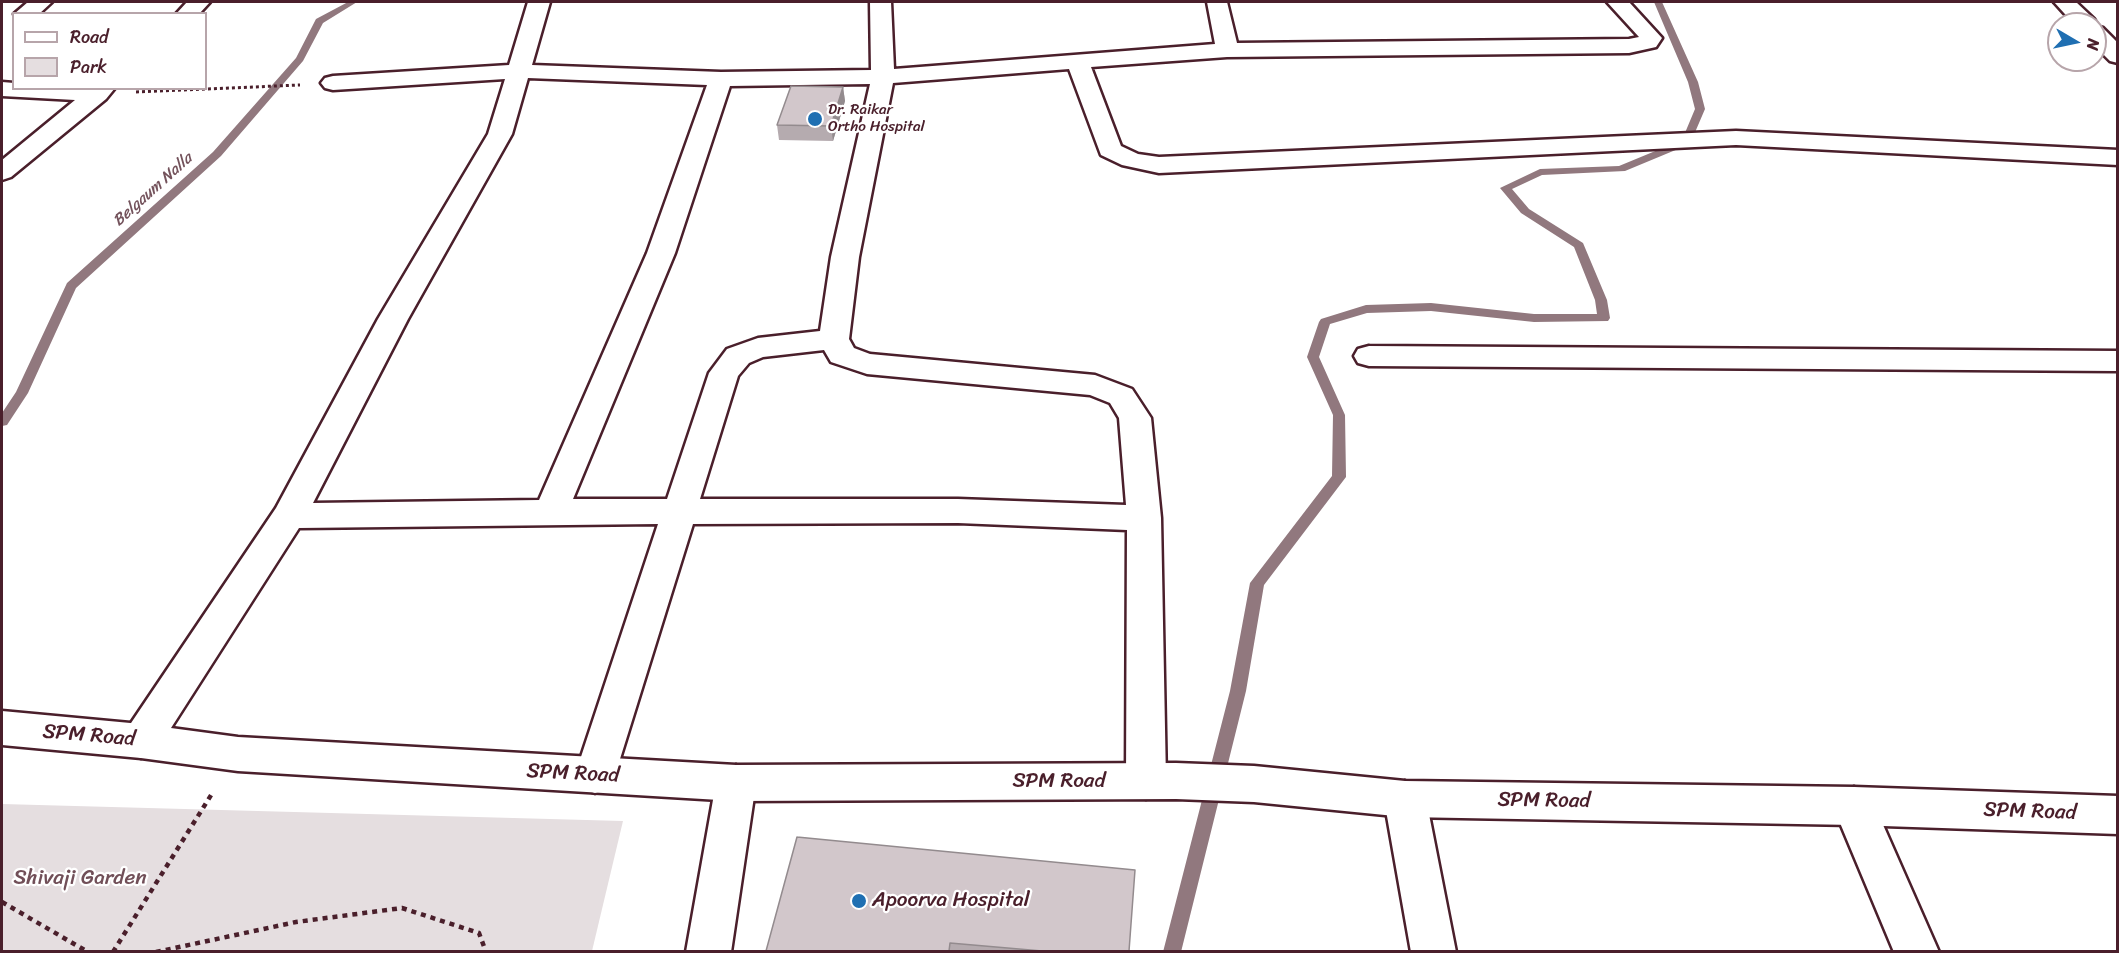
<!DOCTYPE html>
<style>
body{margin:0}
#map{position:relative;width:2119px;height:953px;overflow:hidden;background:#fff;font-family:Sriracha,sans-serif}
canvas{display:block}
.frame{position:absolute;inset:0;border:3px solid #4a1f2b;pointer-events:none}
.legend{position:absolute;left:12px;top:12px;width:195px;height:78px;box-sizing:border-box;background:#fff;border:2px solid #b7a5aa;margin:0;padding:8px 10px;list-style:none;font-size:18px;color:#4a1f2b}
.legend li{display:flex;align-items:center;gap:12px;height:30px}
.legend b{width:30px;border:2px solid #b7a5aa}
.north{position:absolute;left:2047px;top:12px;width:60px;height:60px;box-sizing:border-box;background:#fff;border:2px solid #b7a5aa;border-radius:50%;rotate:99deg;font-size:16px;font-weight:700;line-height:24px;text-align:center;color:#4a1f2b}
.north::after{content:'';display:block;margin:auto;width:21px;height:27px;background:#1f6fb2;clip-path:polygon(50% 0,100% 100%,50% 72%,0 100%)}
</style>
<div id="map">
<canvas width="2119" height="953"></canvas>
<div class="frame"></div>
<ul class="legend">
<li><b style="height:8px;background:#fff"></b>Road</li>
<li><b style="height:16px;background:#e5dee0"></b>Park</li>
</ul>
<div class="north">N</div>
</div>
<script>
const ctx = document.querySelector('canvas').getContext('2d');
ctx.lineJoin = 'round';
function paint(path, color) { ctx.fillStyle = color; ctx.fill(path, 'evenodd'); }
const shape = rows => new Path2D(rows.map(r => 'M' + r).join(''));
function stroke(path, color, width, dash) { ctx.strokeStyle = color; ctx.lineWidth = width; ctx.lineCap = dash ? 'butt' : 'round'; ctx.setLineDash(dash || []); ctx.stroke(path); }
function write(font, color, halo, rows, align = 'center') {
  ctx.font = font + ' Sriracha,sans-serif'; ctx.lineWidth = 4.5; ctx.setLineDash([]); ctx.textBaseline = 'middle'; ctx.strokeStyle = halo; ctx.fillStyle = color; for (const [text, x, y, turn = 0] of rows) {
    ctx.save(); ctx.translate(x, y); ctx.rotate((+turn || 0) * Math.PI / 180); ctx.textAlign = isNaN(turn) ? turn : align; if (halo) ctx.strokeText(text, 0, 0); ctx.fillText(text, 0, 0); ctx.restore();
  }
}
paint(shape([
 [2,804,623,821,592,951,2,952]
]), '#e5dee0');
paint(shape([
 [348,2,357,2,323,23,303,61,221,156,76,288,28,393,7,425,2,426,2,413,16,392,67,283,213,152,296,58,316,19,348,2],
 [1654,2,1662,2,1698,82,1705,109,1690,144,1625,171,1542,175,1512,189,1529,209,1583,243,1607,300,1610,318,1608,321,1534,322,1431,311,1367,313,1330,324,1319,357,1345,415,1346,477,1264,585,1246,691,1181,952,1163,952,1230,691,1250,583,1332,476,1333,415,1307,357,1319,322,1321,319,1366,305,1431,303,1534,314,1597,314,1595,300,1574,247,1521,213,1500,188,1540,169,1619,166,1682,140,1695,109,1688,82,1654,2]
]), '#91787e');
const minor = shape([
 [28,2,52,2,39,14,14,14,28,2],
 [187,2,210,2,199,14,176,14,187,2],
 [528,2,550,2,532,65,721,72,871,70,870,2,891,2,894,69,1215,44,1207,2,1227,2,1237,43,1629,39,1639,37,1607,2,1629,2,1662,38,1656,47,1629,53,1227,57,1091,67,1121,146,1138,154,1159,157,1736,131,2118,150,2118,165,1736,145,1159,173,1122,165,1101,155,1069,69,893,83,859,257,849,339,854,348,870,354,1095,375,1132,389,1151,418,1161,518,1166,781,1160,794,1146,799,1132,794,1126,781,1127,530,958,523,693,524,615,775,609,788,595,793,581,788,575,775,658,524,299,528,155,753,141,758,127,753,121,741,127,729,276,508,378,319,488,134,505,79,333,90,325,88,321,83,325,78,333,76,509,65,528,2],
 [528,78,707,85,647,253,539,500,313,503,408,319,512,134,528,78],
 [870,84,831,257,820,331,758,338,727,349,709,373,667,499,573,499,675,253,730,86,870,84],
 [824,350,831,362,867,374,1090,395,1110,403,1119,418,1126,505,958,499,700,499,738,376,749,363,763,357,824,350],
 [2,82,14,83,14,88,115,88,106,99,11,177,2,180,2,160,75,100,2,96,2,82],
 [1369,346,2118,351,2118,371,1369,366,1358,363,1354,356,1358,349,1369,346],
 [1405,781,1420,786,1426,799,1456,952,1411,952,1384,799,1390,786,1405,781],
 [1854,787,1869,793,1939,952,1894,952,1833,806,1839,793,1854,787]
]);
const tertiary = shape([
 [2054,2,2076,2,2094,19,2097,24,2095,26,2103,28,2118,43,2118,63,2110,61,2095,46,2095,24,2074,24,2054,2],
 [736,765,750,770,756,783,731,952,686,952,716,783,722,770,736,765]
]);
const secondary = shape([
 [2,711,141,724,238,737,736,765,1176,763,1254,766,1405,781,1854,787,2118,796,2118,834,1854,825,1405,817,1254,802,1176,799,736,801,238,771,141,758,2,745,2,711]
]);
stroke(minor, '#4a1f2b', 5);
stroke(tertiary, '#4a1f2b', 5);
stroke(secondary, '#4a1f2b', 5);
stroke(shape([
 [136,92,300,85]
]), '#4a1f2b', 3, [3, 3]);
stroke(shape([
 [2,902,88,952],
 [113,952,213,792],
 [156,952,296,922,402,908,479,933,486,952]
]), '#4a1f2b', 4.5, [5, 5]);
paint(minor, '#fff');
paint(tertiary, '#fff');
paint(secondary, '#fff');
paint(shape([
 [843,87,845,101,833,141,779,140,777,125],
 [797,837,1129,951,766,951]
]), '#b5abaf');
paint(shape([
 [843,87,845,101,833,141,831,126]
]), '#938b8e');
const building = shape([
 [791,86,843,87,831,126,777,125,791,86],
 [797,837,1135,870,1129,951,1042,951,950,943,949,951,766,951,797,837]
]);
paint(building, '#d2c7cb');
stroke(building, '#938b8e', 1.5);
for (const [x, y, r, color] of [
 [815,119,8,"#1f6fb2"],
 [859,901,8,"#1f6fb2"]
]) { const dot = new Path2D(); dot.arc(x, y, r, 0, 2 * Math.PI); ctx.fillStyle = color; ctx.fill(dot); stroke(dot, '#fff', 2); }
write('15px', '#4a1f2b', '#fff', [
 ["Dr. Raikar",828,110],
 ["Ortho Hospital",828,127]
], 'left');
write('italic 16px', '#74535c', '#fff', [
 ["Belgaum Nalla",153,190,-42]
]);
write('21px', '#4a1f2b', '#fff', [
 ["SPM Road",89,736,5],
 ["SPM Road",573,774,3],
 ["SPM Road",1059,782],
 ["SPM Road",1544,801,1],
 ["SPM Road",2030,812,2]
]);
write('21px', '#714f58', '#fff', [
 ["Shivaji Garden",80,879]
]);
write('21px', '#4a1f2b', '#fff', [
 ["Apoorva Hospital",872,901]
], 'left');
</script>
